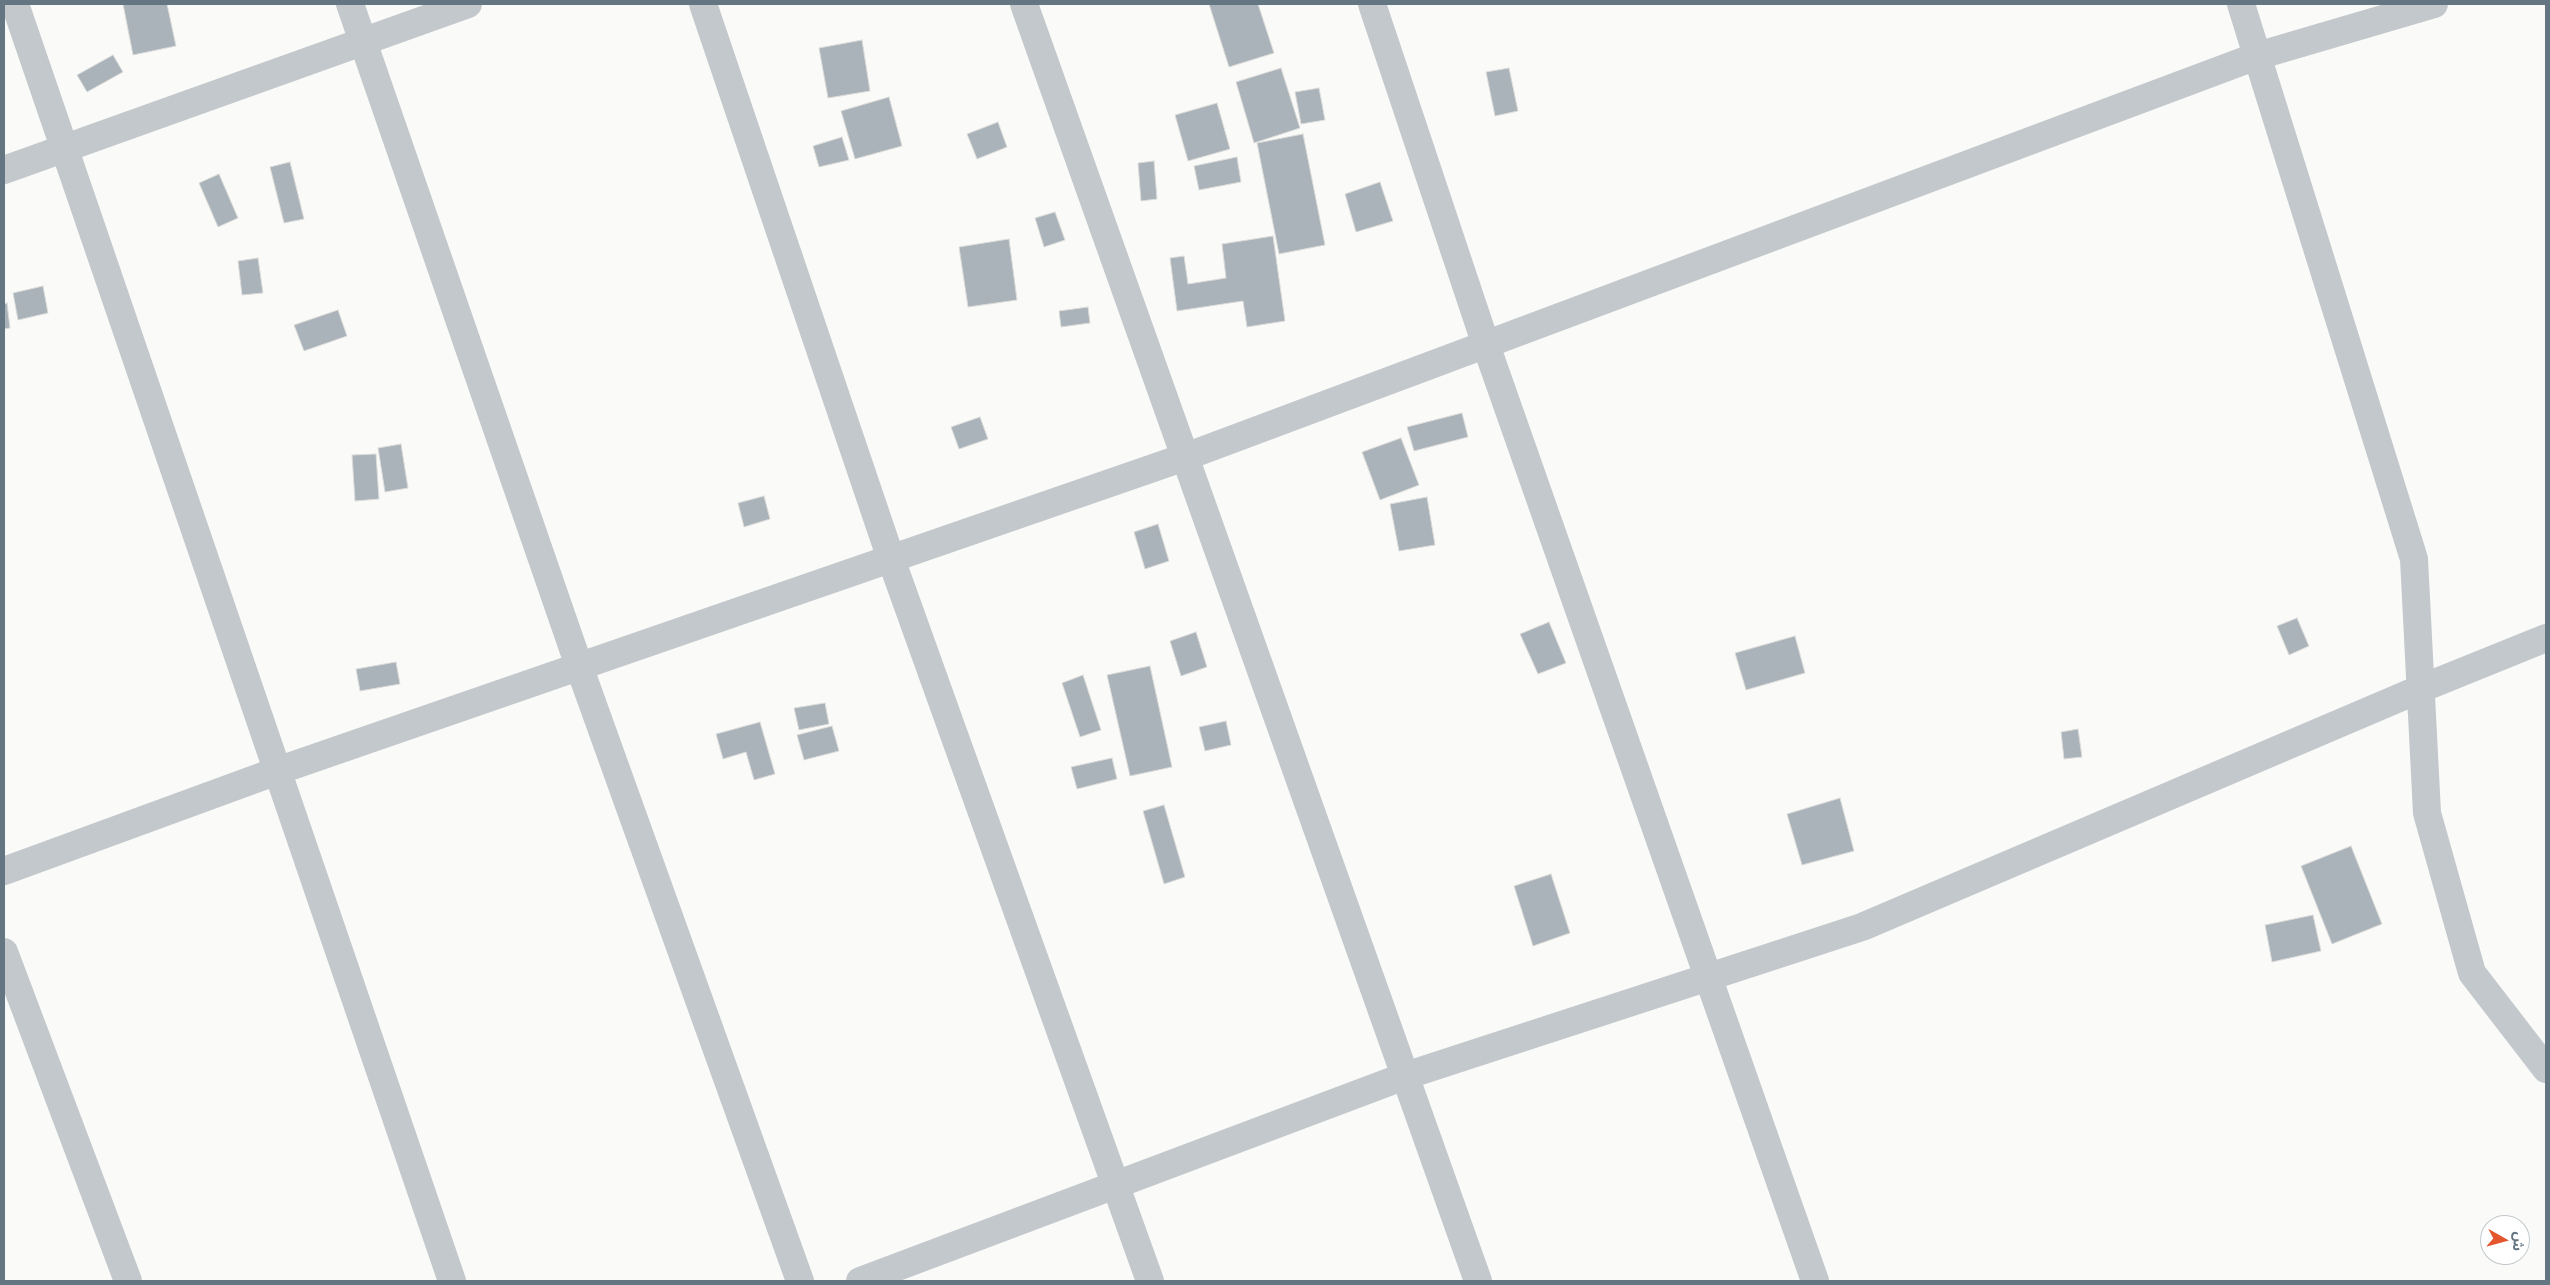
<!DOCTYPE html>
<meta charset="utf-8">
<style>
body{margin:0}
#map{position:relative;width:2550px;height:1285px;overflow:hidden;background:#fafaf8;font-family:Helvetica,"Noto Sans Arabic",sans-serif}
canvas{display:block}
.frame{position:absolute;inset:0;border:5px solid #657683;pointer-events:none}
.north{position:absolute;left:2480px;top:1215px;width:50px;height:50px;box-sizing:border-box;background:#fff;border:1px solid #c1c8cd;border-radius:50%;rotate:97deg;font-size:14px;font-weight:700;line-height:20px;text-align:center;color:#657683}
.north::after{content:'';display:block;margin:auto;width:18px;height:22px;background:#e4572e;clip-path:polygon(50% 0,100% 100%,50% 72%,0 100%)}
</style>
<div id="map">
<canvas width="2550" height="1285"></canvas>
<div class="frame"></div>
<div class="north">ش</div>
</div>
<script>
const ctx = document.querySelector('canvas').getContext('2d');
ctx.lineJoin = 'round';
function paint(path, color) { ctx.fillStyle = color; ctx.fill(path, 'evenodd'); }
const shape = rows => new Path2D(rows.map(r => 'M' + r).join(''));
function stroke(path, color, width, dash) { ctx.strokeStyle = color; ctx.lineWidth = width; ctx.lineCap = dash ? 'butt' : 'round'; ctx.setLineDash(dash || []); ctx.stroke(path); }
const building = shape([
 [123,4,167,4,176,46,133,55,123,4],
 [1209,4,1258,4,1274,53,1229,67,1209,4],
 [862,40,870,91,828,98,819,48,862,40],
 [113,55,123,72,87,92,77,75,113,55],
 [1281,68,1300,128,1254,143,1236,82,1281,68],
 [1509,68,1518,111,1495,116,1486,72,1509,68],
 [1319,88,1325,120,1301,124,1295,92,1319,88],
 [889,97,902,146,855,159,841,111,889,97],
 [1217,103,1230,149,1188,161,1175,115,1217,103],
 [998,122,1007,147,977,159,967,134,998,122],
 [1303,134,1325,245,1279,254,1257,143,1303,134],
 [842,137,849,160,819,167,813,146,842,137],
 [1237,157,1241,182,1199,190,1194,166,1237,157],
 [1154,161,1157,199,1141,201,1138,163,1154,161],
 [290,162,304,219,284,223,270,167,290,162],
 [219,174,238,218,218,227,199,183,219,174],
 [1380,182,1393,221,1356,232,1345,194,1380,182],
 [1055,212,1065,240,1044,247,1035,218,1055,212],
 [1273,236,1285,321,1247,327,1243,301,1177,311,1170,258,1184,256,1188,284,1226,278,1222,244,1273,236],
 [1009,239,1017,300,968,307,959,247,1009,239],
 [258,258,263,293,242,295,238,261,258,258],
 [43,286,48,313,18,320,13,293,43,286],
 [7,303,10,328,4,329,4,304,7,303],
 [1088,307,1090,323,1061,327,1059,311,1088,307],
 [338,310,347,336,304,351,294,325,338,310],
 [1462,413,1468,437,1414,451,1407,427,1462,413],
 [980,417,988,439,959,449,951,427,980,417],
 [1401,438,1419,485,1380,500,1362,452,1401,438],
 [401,444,408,488,385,492,378,448,401,444],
 [376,454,379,499,355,501,352,455,376,454],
 [764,496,770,519,744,527,738,503,764,496],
 [1427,497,1435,545,1399,551,1390,504,1427,497],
 [1158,524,1169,561,1145,569,1134,532,1158,524],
 [2297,618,2309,646,2289,655,2277,626,2297,618],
 [1549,622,1566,663,1538,674,1520,634,1549,622],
 [1196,632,1207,667,1181,676,1170,641,1196,632],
 [1795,636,1805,673,1746,690,1735,653,1795,636],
 [396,662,400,684,360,691,356,669,396,662],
 [1150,666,1172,767,1130,776,1107,675,1150,666],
 [1083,675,1101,730,1080,737,1062,683,1083,675],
 [825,703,829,724,799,730,794,708,825,703],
 [1226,721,1231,745,1205,751,1199,727,1226,721],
 [760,722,775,774,754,780,746,752,723,759,716,734,760,722],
 [832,726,839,751,804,760,797,735,832,726],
 [2078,729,2082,757,2064,759,2061,732,2078,729],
 [1112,758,1117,779,1077,789,1071,767,1112,758],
 [1840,798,1854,851,1802,865,1787,814,1840,798],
 [1164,805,1185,877,1164,884,1143,811,1164,805],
 [2351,846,2382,924,2332,944,2301,866,2351,846],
 [1551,874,1570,933,1533,946,1514,886,1551,874],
 [2313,915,2321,951,2272,962,2265,925,2313,915]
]);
paint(building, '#aab3b9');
stroke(building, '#dcdcda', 1);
stroke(shape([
 [15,4,452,1281],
 [350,4,579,666,800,1281],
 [703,4,891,559,1150,1281],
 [1372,4,1486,345,1815,1281],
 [2241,4,2414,559,2427,813,2472,973,2546,1069],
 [4,170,468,4],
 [4,871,277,771,1185,457,2257,56,2434,4],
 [4,952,128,1281],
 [860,1281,1405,1076,1862,927,2420,689,2546,638]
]), '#c3c8cc', 28);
stroke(shape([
 [1024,4,1478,1281]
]), '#c3c8cc', 28);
</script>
